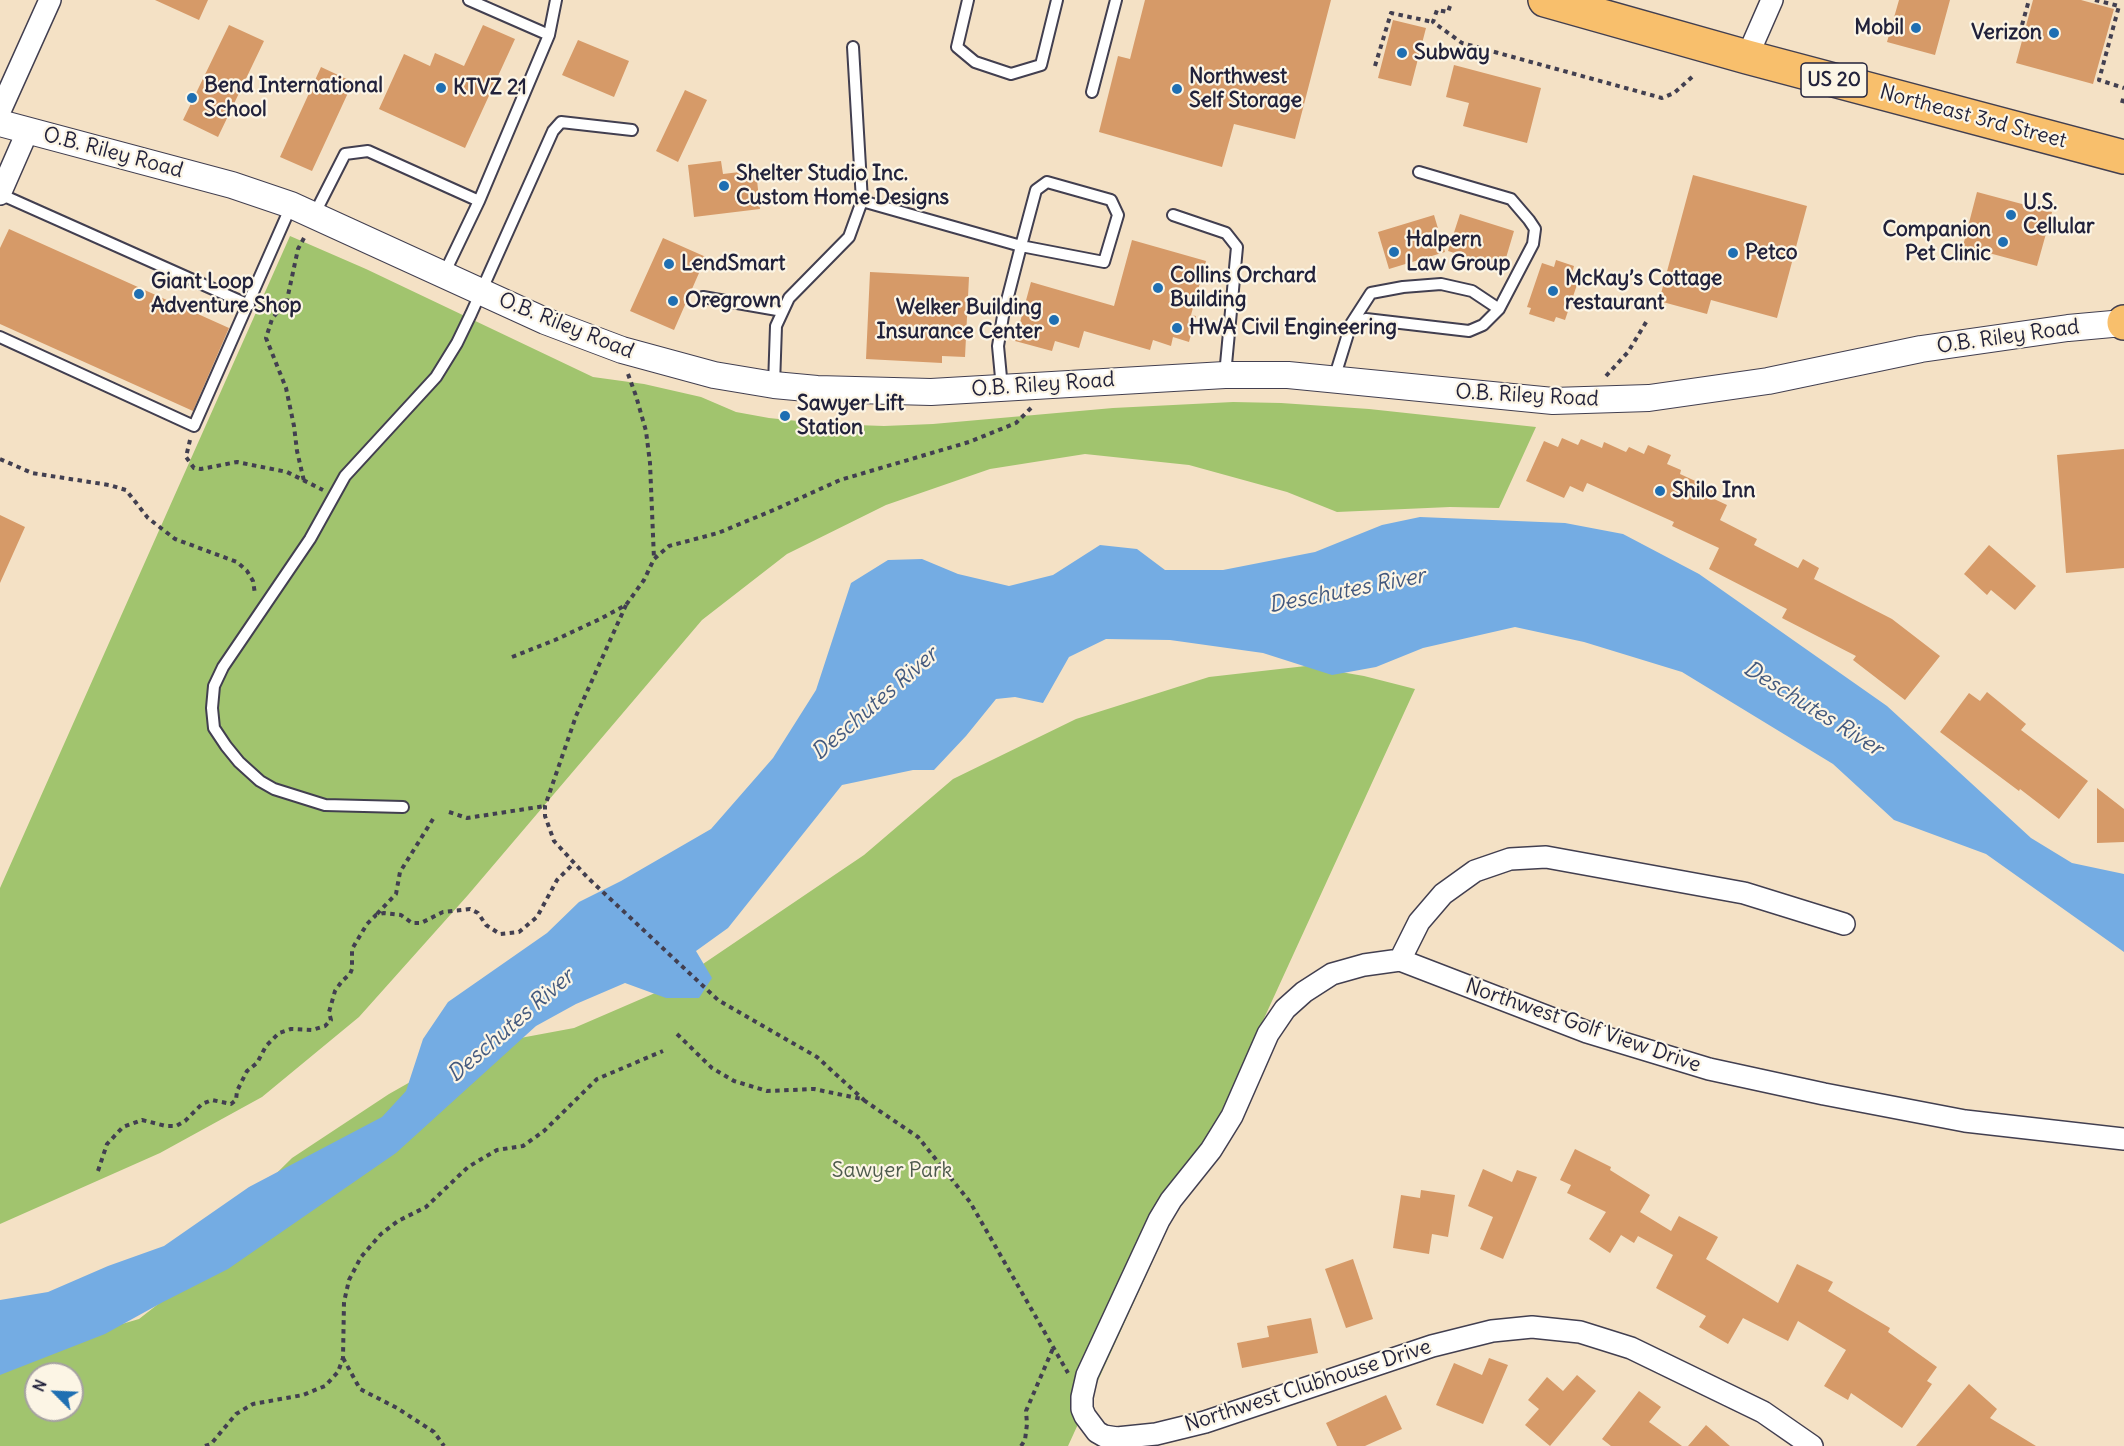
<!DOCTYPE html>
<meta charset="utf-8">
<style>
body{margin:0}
#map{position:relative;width:2124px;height:1446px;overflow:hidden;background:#f4e1c5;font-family:Delius,sans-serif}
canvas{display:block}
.north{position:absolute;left:24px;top:1362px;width:60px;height:60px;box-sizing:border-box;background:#fcf5e5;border:2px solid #a5a1a1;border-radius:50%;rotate:294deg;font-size:16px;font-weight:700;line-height:24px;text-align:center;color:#22223b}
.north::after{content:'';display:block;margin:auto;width:21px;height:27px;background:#1f6fb2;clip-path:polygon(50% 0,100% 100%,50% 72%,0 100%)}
</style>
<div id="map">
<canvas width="2124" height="1446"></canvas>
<div class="north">N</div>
</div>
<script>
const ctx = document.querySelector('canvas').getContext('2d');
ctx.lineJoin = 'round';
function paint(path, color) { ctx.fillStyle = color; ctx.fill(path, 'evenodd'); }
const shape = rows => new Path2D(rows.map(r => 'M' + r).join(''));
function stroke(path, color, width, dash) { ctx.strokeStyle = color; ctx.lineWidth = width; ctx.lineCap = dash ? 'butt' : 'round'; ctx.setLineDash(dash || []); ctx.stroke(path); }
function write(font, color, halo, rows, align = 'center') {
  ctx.font = font + ' Delius,sans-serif'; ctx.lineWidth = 4.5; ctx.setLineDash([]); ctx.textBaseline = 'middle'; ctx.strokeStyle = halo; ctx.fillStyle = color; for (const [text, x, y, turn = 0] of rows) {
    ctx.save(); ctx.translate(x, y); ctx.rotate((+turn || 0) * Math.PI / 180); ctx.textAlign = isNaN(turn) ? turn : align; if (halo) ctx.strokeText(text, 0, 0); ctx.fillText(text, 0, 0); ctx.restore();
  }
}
paint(shape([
 [290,236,366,269,593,377,644,384,701,397,736,412,769,418,827,424,884,426,933,424,1113,408,1233,402,1281,403,1369,409,1536,427,1499,508,1450,507,1337,512,1287,492,1189,465,1085,454,990,469,886,505,787,554,702,620,468,895,359,1017,262,1097,160,1153,0,1224,0,888],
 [1306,666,1364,676,1415,689,1068,1446,0,1446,0,1340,74,1338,139,1319,184,1284,226,1223,292,1158,389,1094,472,1047,574,1028,669,987,864,855,953,779,1076,719,1209,677],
 [36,1374,72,1374,72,1410,36,1410]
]), '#a1c46e');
paint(shape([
 [1420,517,1565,523,1623,534,1699,574,1887,706,2031,838,2072,863,2124,874,2124,952,1986,854,1894,820,1833,764,1682,672,1584,642,1515,627,1423,648,1376,667,1332,675,1263,653,1170,640,1106,639,1069,657,1043,703,1015,697,996,699,966,736,934,770,913,770,842,785,728,928,696,951,712,978,699,998,666,998,625,983,576,1004,536,1026,396,1153,228,1269,163,1302,105,1334,0,1375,0,1300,48,1292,108,1266,164,1246,249,1187,382,1117,406,1091,423,1039,448,1002,547,933,579,902,621,881,711,829,773,758,816,690,851,583,888,560,922,559,958,574,1009,586,1053,575,1100,545,1137,549,1165,570,1223,570,1315,552,1382,525]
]), '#74ace3');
paint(shape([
 [155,0,208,0,199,20],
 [1145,0,1331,0,1295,139,1234,124,1222,167,1099,132,1118,56,1130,59],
 [1899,0,1950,0,1935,55,1887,42],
 [2033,0,2081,0,2114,9,2093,84,2016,63],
 [1393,20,1426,28,1411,86,1378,78],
 [229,25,264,41,218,137,183,120],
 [483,25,515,39,465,148,379,109,404,54,430,66,435,53,464,66],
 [578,40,629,61,614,97,562,75],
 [1454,65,1541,88,1527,143,1463,126,1469,103,1446,97],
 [321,67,353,82,312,171,280,157],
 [685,90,707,100,678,162,656,151],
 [721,161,723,174,756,170,760,209,694,217,688,165],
 [1693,175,1807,206,1777,318,1711,300,1707,314,1659,301],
 [1977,192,2052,212,2037,266,1963,246],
 [1460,214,1514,231,1503,268,1448,251],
 [1434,215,1445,252,1389,269,1378,232],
 [9,229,229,328,193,411,0,324,0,248],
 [663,238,706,257,674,330,630,311],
 [1132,240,1206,261,1191,315,1196,316,1189,342,1173,337,1171,346,1153,340,1150,350,1084,331,1079,348,1055,341,1052,351,1015,341,1031,282,1114,306],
 [1556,260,1574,266,1572,273,1580,276,1565,320,1556,317,1554,322,1529,314,1531,308,1527,307,1542,263,1554,267],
 [870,272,969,277,965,357,942,356,942,363,866,359],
 [1562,438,1578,445,1581,439,1602,448,1604,442,1626,452,1629,447,1644,454,1648,445,1671,455,1667,464,1681,470,1680,474,1715,490,1712,498,1727,505,1720,520,1757,539,1754,545,1798,568,1803,559,1819,568,1814,579,1892,619,1940,656,1905,700,1853,660,1856,656,1782,618,1787,609,1709,569,1719,548,1672,526,1674,522,1587,483,1583,492,1570,486,1564,498,1526,481,1544,441,1558,447],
 [2124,449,2124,568,2066,573,2057,455],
 [0,515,25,527,0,583],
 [1989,545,2036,586,2015,610,1991,590,1987,595,1964,574],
 [1987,692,2026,724,2021,730,2088,781,2059,819,2020,789,2019,791,1940,732,1969,693,1980,701],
 [2097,788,2124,809,2124,842,2097,843],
 [1575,1149,1611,1167,1610,1170,1650,1195,1640,1212,1671,1231,1679,1216,1718,1237,1706,1259,1778,1303,1797,1264,1833,1282,1828,1291,1890,1328,1888,1332,1937,1367,1927,1381,1932,1384,1902,1428,1851,1393,1848,1400,1824,1386,1846,1350,1798,1321,1788,1341,1743,1318,1728,1344,1699,1327,1706,1316,1656,1288,1673,1255,1638,1236,1634,1243,1621,1235,1610,1253,1589,1239,1606,1212,1567,1193,1571,1185,1560,1180],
 [1483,1169,1512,1182,1517,1170,1537,1177,1503,1259,1480,1249,1493,1217,1468,1206],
 [1421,1190,1455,1195,1448,1237,1432,1234,1429,1254,1393,1248,1401,1195,1420,1198],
 [1353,1259,1373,1319,1346,1328,1325,1269],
 [1311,1318,1318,1353,1242,1368,1237,1343,1269,1337,1267,1326],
 [1489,1358,1508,1365,1483,1424,1436,1405,1454,1363,1482,1375],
 [1577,1375,1596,1391,1550,1446,1525,1425,1539,1409,1528,1400,1547,1377,1563,1391],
 [1969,1384,1997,1409,1990,1418,2036,1446,1916,1446],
 [1639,1391,1661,1407,1649,1422,1682,1446,1611,1446,1602,1439],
 [1386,1395,1402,1429,1365,1446,1337,1446,1326,1423],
 [1706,1425,1730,1446,1688,1446]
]), '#d69a68');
const service = shape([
 [469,0,549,35],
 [968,0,957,47,975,62,1011,74,1041,65,1057,0],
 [1092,92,1116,0],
 [0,194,249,305],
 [862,201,1021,246,1104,262,1118,215,1111,200,1047,182,1036,190,1021,246,1003,316,998,346,1002,388],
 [314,215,345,154,368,151,479,201],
 [1173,215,1226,233,1237,247,1225,375],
 [444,274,479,201,549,35,556,0],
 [703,297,783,311],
 [1351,324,1366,319,1469,331,1483,325,1499,309,1533,244,1535,229,1529,220,1511,199,1419,172],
 [0,337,194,426,291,206],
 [1334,379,1351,324,1371,293,1403,287,1441,284,1472,291,1499,309],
 [774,385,776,326,789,298,849,237,862,201,853,47],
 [403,807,325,805,274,789,260,781,239,762,226,746,214,728,212,708,214,686,223,667,310,539,345,476,436,377,457,343,471,314,553,131,561,122,632,130]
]);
const minor = shape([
 [1747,57,1772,0],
 [0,111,50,0],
 [0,194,28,130],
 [1400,960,1419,922,1443,894,1475,871,1510,859,1546,857,1744,893,1844,924],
 [1812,1446,1763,1412,1631,1348,1580,1332,1532,1327,1492,1331,1432,1346,1205,1422,1156,1434,1117,1438,1104,1436,1097,1432,1085,1416,1082,1409,1082,1397,1087,1375,1159,1220,1171,1200,1211,1150,1232,1116,1268,1034,1285,1009,1304,992,1332,974,1364,965,1400,960,1587,1032,1709,1069,1824,1094,1965,1121,2124,1139]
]);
const tertiary = shape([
 [0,123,232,185,291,205,545,321,622,350,714,375,774,385,817,389,931,392,1225,375,1288,375,1553,401,1649,398,1768,381,1921,349,2068,328,2124,323]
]);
const primary = shape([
 [1545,0,1747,57,2124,157],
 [2124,323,2124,322]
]);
stroke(service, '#423f50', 14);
stroke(minor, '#423f50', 24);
stroke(tertiary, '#423f50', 28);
stroke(primary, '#423f50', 36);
stroke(shape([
 [2095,0,2119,6,2099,80,2124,88],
 [1450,6,1448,12,1437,10,1433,22,1462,43,1662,98,1674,93,1692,77],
 [2022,25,2029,0],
 [1375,66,1391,13,1433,22],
 [2122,103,2124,95],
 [304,238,298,249,287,300,272,319,266,338,286,388,294,426,297,451,304,481],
 [628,374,636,396,646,431,650,463,654,559],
 [1606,376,1628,352,1648,319],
 [190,440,186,457,194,468,201,469,237,462,287,472,323,490],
 [0,459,32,473,109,485,126,490,148,518,175,539,237,562,247,571,253,581,255,594],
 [626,605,576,716,545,806,545,816,554,841,588,878,718,1000,817,1057,864,1100],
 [512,657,555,640,600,619,626,605,644,580,654,559,669,546,718,533,776,509,840,480,969,442,1016,423,1032,407],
 [449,812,467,818,545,806],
 [377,914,396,894,400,872,433,819],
 [677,1034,712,1068,734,1081,767,1091,814,1089,862,1099,918,1137,970,1202,1068,1373],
 [98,1171,107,1144,123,1127,142,1120,166,1126,176,1126,185,1121,202,1104,212,1100,231,1104,236,1100,237,1091,247,1071,257,1063,266,1046,279,1033,291,1029,312,1030,325,1026,331,1020,329,1012,335,991,342,981,350,974,352,969,352,949,367,924,376,915,384,913,401,915,412,923,421,923,443,912,470,909,478,913,486,925,500,934,519,932,537,917,557,880,574,863],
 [343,1358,360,1389,397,1408,434,1432,444,1446],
 [205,1446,211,1444,236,1414,253,1404,303,1395,325,1386,338,1372,343,1358,344,1302,349,1280,361,1257,381,1234,398,1221,426,1207,468,1167,497,1150,523,1146,544,1131,597,1079,663,1051],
 [1021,1446,1025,1440,1027,1424,1026,1411,1054,1346]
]), '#423f50', 4, [4.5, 4.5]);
stroke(service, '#fff', 10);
stroke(minor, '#fff', 21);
stroke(tertiary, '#fff', 26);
stroke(primary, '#f8bf6c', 33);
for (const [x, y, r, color] of [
 [1916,28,6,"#1f6fb2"],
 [2054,33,6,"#1f6fb2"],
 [1402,53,6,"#1f6fb2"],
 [441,88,6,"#1f6fb2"],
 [1177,89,6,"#1f6fb2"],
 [192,98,6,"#1f6fb2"],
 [724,186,6,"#1f6fb2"],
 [2011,215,6,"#1f6fb2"],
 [2003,242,6,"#1f6fb2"],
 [1394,252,6,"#1f6fb2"],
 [1733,253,6,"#1f6fb2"],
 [669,264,6,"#1f6fb2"],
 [1158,288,6,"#1f6fb2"],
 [1553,291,6,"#1f6fb2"],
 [139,294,6,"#1f6fb2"],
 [673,301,6,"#1f6fb2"],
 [1054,320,6,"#1f6fb2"],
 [1177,328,6,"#1f6fb2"],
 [785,416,6,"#1f6fb2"],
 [1660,491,6,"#1f6fb2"]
]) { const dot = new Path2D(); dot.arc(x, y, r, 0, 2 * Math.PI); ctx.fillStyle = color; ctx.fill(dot); stroke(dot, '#fcf5e5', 2); }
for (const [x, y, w] of [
 [1834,80,66]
]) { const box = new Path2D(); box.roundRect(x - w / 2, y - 17, w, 34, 4.5); ctx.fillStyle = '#fcf5e5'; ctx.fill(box); stroke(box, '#22223b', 1.5); }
write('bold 20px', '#22223b', null, [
 ["US 20",1834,80]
]);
write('bold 21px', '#22223b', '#fcf5e5', [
 ["Mobil",1904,28,"right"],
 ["Verizon",2042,33,"right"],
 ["Subway",1414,53],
 ["Northwest",1189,77],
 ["Self Storage",1189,101],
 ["Bend International",204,86],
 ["School",204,110],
 ["KTVZ 21",453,88],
 ["Shelter Studio Inc.",736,174],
 ["Custom Home Designs",736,198],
 ["U.S.",2023,203],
 ["Cellular",2023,227],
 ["Companion",1991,230,"right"],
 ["Pet Clinic",1991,254,"right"],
 ["Halpern",1406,240],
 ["Law Group",1406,264],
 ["Petco",1745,253],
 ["LendSmart",681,264],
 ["Collins Orchard",1170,276],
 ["Building",1170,300],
 ["McKay’s Cottage",1565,279],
 ["restaurant",1565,303],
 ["Giant Loop",151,282],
 ["Adventure Shop",151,306],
 ["Oregrown",685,301],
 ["Welker Building",1042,308,"right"],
 ["Insurance Center",1042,332,"right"],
 ["HWA Civil Engineering",1189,328],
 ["Sawyer Lift",797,404],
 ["Station",797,428],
 ["Shilo Inn",1672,491]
], 'left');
write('21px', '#22223b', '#fcf5e5', [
 ["Northeast 3rd Street",1973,117,15],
 ["O.B. Riley Road",113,153,15],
 ["O.B. Riley Road",566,326,22],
 ["O.B. Riley Road",2008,337,-8],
 ["O.B. Riley Road",1043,385,-4],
 ["O.B. Riley Road",1527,396,3],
 ["Northwest Golf View Drive",1583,1026,19],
 ["Northwest Clubhouse Drive",1308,1386,-18]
]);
write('21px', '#4e5b4d', '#fcf5e5', [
 ["Sawyer Park",892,1171]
]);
write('italic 22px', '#43597e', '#fcf5e5', [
 ["Deschutes River",1347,591,-11],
 ["Deschutes River",875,704,-41],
 ["Deschutes River",1813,709,32],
 ["Deschutes River",511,1026,-41]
]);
</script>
